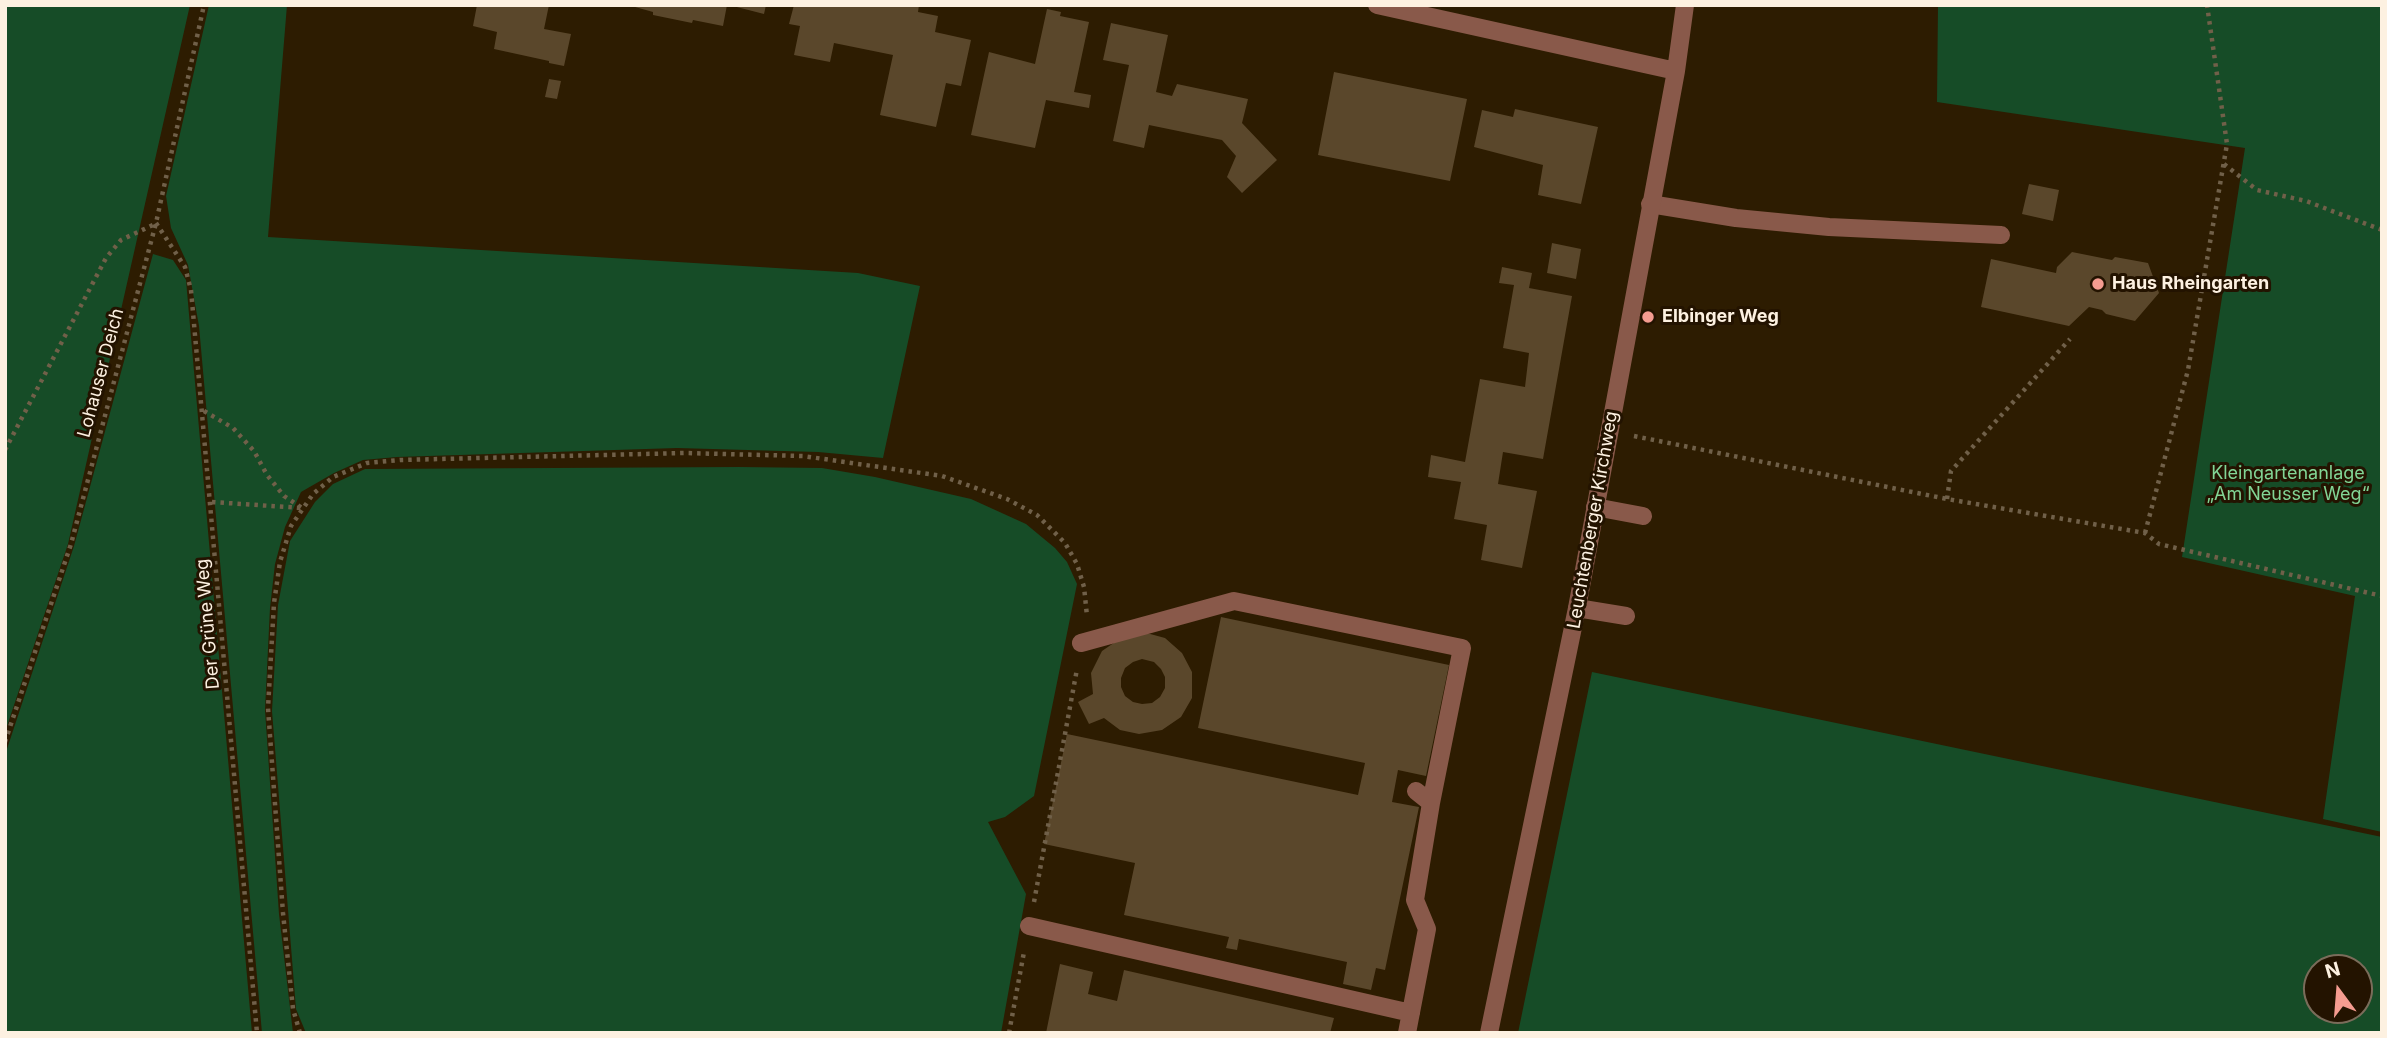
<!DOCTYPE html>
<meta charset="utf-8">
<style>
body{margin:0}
#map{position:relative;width:2387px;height:1038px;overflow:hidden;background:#2d1c01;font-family:Inter,sans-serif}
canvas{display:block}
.frame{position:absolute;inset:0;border:7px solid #fdf1e1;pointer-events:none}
.north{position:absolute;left:2303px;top:954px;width:70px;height:70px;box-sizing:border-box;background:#231300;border:2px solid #7a6c5a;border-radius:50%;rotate:344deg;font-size:19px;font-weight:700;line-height:28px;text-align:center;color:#fdf1e1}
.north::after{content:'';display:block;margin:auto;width:24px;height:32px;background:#f59c90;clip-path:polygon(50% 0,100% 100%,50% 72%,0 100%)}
</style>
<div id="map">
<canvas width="2387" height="1038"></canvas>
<div class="frame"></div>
<div class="north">N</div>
</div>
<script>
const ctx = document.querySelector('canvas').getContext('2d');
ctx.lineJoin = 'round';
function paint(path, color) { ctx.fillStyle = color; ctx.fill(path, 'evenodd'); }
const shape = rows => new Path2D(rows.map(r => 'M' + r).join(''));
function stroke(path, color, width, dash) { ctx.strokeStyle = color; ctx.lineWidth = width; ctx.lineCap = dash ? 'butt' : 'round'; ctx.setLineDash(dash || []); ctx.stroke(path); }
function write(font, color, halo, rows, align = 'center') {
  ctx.font = font + ' Inter,sans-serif'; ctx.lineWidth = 6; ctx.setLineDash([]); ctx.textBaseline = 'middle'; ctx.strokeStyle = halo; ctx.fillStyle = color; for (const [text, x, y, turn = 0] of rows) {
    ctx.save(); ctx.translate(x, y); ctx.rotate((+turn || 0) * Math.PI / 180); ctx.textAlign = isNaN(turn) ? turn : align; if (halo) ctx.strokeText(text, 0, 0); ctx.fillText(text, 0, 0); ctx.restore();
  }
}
paint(shape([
 [5,5,190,5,68,544,5,732],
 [209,5,287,5,268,237,858,273,920,286,883,458,818,452,677,448,397,457,363,460,334,473,301,492,285,527,275,564,270,608,265,710,279,914,293,1033,262,1033,199,326,188,265,171,228,166,196],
 [1938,5,2382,5,2382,832,2323,819,2355,596,2182,557,2245,148,1937,102],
 [153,254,173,260,186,280,252,1033,5,1033,5,755,74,546],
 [739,467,822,468,875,477,971,499,1026,524,1055,548,1067,562,1077,584,1034,796,1005,817,988,822,1026,894,1001,1033,306,1033,296,1009,272,711,278,605,290,541,315,502,333,484,365,469],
 [1592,672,2382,837,2382,1033,1518,1033],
 [2317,968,2359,968,2359,1010,2317,1010]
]), '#164c27');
paint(shape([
 [477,5,549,5,544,29,571,34,564,66,549,63,549,61,494,49,497,32,473,26],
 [628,5,727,5,723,26,693,20,692,23,653,15,653,12],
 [729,5,766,5,764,14],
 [794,5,919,5,918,12,938,16,935,32,971,40,961,86,946,83,936,127,880,115,893,55,834,43,830,62,794,55,800,26,789,24],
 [1047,9,1061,12,1060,16,1089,22,1074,92,1091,95,1089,108,1046,100,1035,148,971,135,989,52,1035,64],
 [1111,23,1168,35,1156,92,1172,96,1177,84,1248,99,1242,123,1277,160,1242,193,1227,177,1236,156,1222,140,1149,125,1144,148,1113,141,1129,65,1103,60],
 [1334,72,1467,99,1450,181,1318,155],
 [549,79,561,81,557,99,545,97],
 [1515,109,1598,127,1581,204,1538,195,1543,165,1474,147,1482,110,1513,117],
 [2029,184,2059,190,2053,221,2022,214],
 [1552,243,1581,249,1576,279,1547,273],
 [2072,252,2112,260,2115,257,2148,263,2159,293,2135,321,2106,314,2102,310,2089,307,2069,326,1981,307,1991,259,2056,273,2057,267],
 [1502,267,1532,273,1529,288,1572,296,1543,459,1503,452,1498,484,1537,491,1522,568,1481,560,1487,525,1454,519,1461,482,1428,477,1431,455,1465,462,1480,379,1525,387,1529,353,1503,348,1514,285,1499,283],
 [1221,617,1449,665,1426,776,1398,770,1392,802,1419,807,1385,970,1376,968,1371,990,1343,984,1347,962,1239,939,1237,950,1226,948,1229,937,1124,915,1135,863,1044,844,1067,734,1358,795,1365,763,1198,728],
 [1143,632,1165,638,1182,653,1192,672,1192,698,1181,717,1162,730,1139,734,1120,730,1104,718,1089,724,1078,702,1093,694,1091,673,1102,651,1121,638],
 [1142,659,1154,662,1161,669,1165,677,1165,688,1160,697,1152,703,1142,704,1133,702,1125,696,1121,687,1121,678,1125,668,1133,662],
 [1060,964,1093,972,1088,994,1117,1001,1124,970,1334,1018,1330,1033,1046,1033]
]), '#5a472b');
stroke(shape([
 [2224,164,2257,190,2306,201,2382,230],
 [156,223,185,267,191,290,257,1033],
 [204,411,233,428,254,451,267,475,284,496,302,508],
 [1634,436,1947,499,2145,533,2159,544,2382,596],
 [5,450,106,258,121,240,155,224],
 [1947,499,1951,471,2070,339],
 [212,502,302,508],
 [2145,533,2188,370,2227,144,2207,5],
 [5,742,71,544,156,223,204,5],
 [1034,902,1077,669],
 [300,1033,293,1009,283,913,268,708,274,603,280,562,291,526,313,494,333,477,367,463,400,460,684,453,803,456,942,476,1007,499,1037,515,1065,543,1077,564,1084,587,1087,616],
 [1009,1033,1024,952]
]), '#706049', 4.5, [3.5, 5]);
stroke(shape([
 [1650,204,1736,218,1829,227,2001,235],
 [1595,507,1643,516],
 [1577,608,1626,616],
 [1081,643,1234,601,1462,648,1431,803],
 [1029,926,1411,1013],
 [1407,1033,1427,929,1415,900,1431,803,1416,791]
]), '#89594a', 18);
stroke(shape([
 [1377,5,1676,71],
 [1489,1033,1577,608,1676,71,1685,5]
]), '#89594a', 18);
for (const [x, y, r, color] of [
 [2098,284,7,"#f59c90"],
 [1648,317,7,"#f59c90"]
]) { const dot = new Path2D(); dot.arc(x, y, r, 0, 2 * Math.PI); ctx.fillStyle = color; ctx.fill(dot); stroke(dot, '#231300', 2.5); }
write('bold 18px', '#fdf1e1', '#231300', [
 ["Haus Rheingarten",2112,284],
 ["Elbinger Weg",1662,317]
], 'left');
write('18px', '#fdf1e1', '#231300', [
 ["Lohauser Deich",101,373,-75],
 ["Leuchtenberger Kirchweg",1593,520,-80],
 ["Der Grüne Weg",208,624,-95]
]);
write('18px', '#82d595', '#231300', [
 ["Kleingartenanlage",2288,474],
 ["„Am Neusser Weg“",2288,495]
]);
</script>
